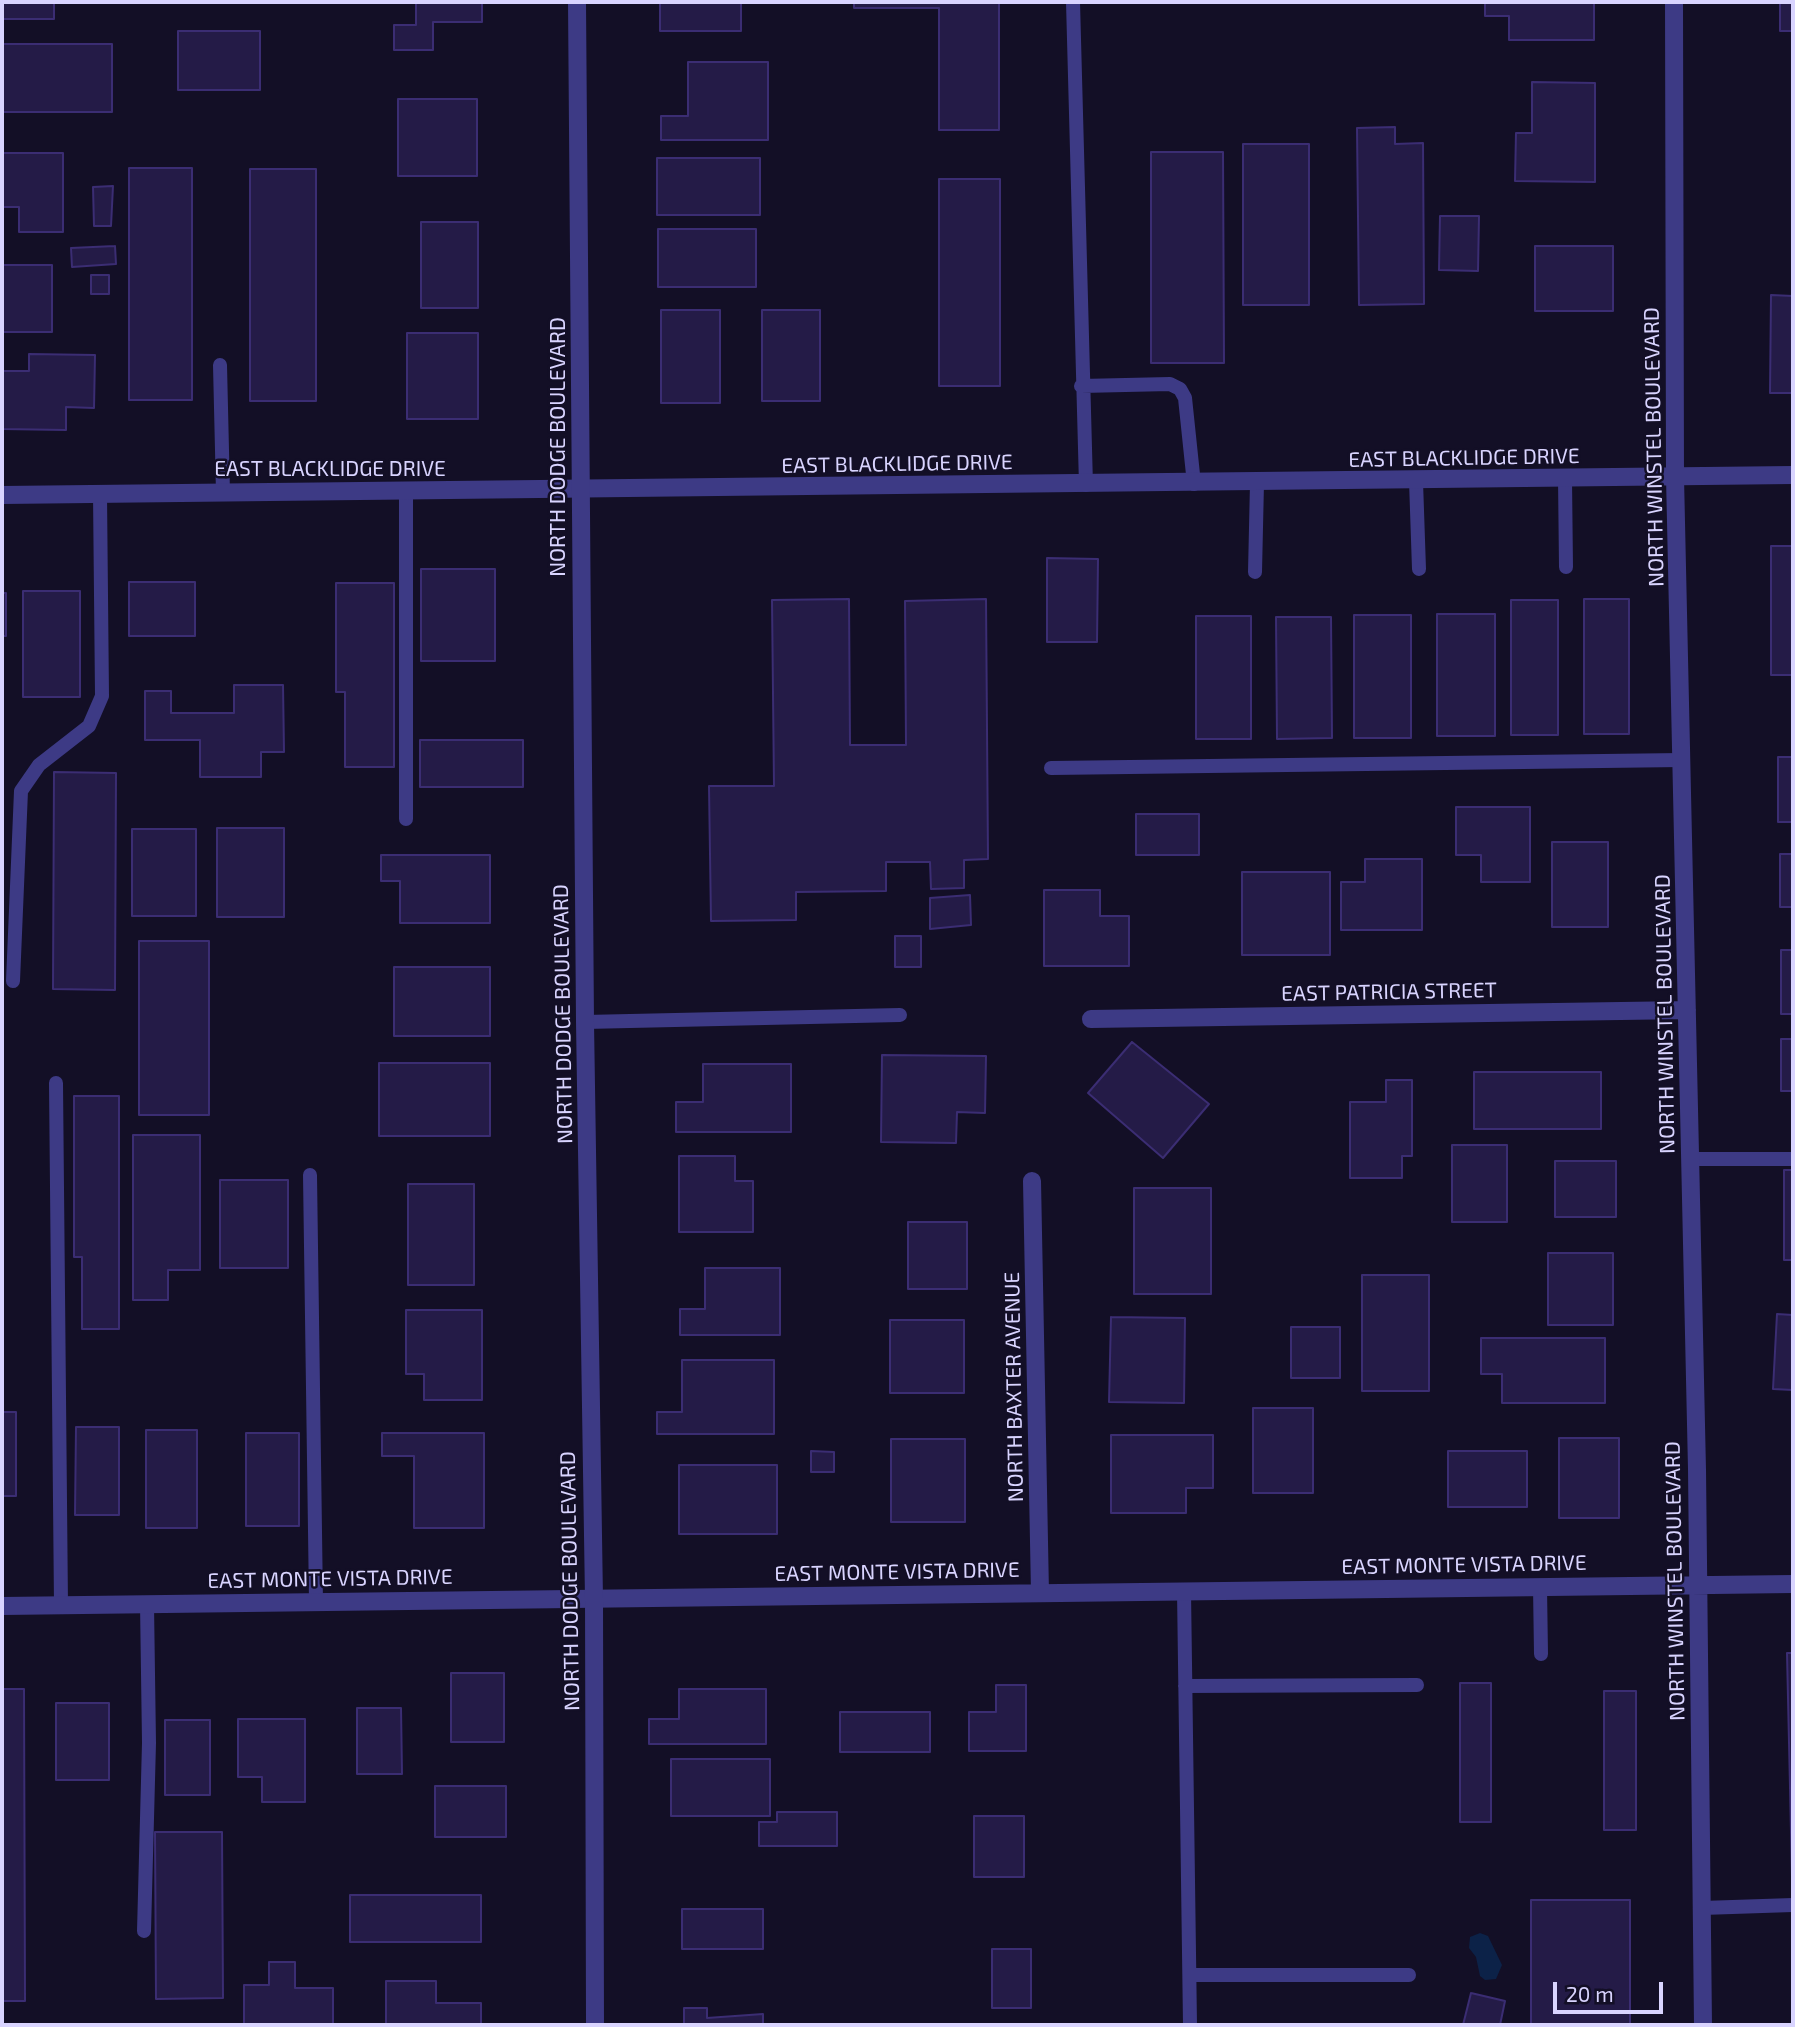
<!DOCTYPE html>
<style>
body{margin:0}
#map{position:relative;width:1795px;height:2027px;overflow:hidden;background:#130f26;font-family:"Exo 2",sans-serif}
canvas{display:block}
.frame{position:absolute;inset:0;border:4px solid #d9d4ff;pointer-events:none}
.scale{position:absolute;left:1553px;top:1982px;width:110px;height:32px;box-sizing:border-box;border:4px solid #d9d4ff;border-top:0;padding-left:9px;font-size:21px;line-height:24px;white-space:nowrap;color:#d9d4ff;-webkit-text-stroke:5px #130f26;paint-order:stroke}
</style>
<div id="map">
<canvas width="1795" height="2027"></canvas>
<div class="frame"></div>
<div class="scale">20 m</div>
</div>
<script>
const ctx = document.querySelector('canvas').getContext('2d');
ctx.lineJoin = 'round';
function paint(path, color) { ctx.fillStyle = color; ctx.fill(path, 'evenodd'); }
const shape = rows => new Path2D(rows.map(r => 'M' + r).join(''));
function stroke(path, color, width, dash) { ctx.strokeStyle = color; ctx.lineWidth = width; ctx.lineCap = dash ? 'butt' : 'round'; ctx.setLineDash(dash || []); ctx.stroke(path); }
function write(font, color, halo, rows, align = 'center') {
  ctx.font = font + ' "Exo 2",sans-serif'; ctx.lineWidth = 5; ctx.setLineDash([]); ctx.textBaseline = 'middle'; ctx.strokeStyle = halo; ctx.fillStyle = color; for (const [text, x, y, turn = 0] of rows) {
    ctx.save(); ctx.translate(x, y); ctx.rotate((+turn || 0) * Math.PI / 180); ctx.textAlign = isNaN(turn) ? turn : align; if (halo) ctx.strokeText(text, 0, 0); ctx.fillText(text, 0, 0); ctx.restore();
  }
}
paint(shape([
 [1480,1933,1488,1936,1502,1965,1496,1979,1485,1980,1480,1976,1476,1957,1469,1948,1470,1937]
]), '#0c2248');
const building = shape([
 [2,2,54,2,54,19,2,19,2,2],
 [416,2,482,2,482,22,433,22,433,50,394,50,394,25,416,25,416,2],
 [660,2,741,2,741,31,660,31,660,2],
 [854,2,999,2,999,130,939,130,939,8,854,8,854,2],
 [1485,2,1594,2,1594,40,1509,40,1509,16,1485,16,1485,2],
 [1780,2,1793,2,1793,31,1780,31,1780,2],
 [178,31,260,31,260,90,178,90,178,31],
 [2,44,112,44,112,112,2,112,2,44],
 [688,62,768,62,768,140,661,140,661,116,688,116,688,62],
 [1532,82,1595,83,1595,182,1515,181,1516,133,1532,133,1532,82],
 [398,99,477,99,477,176,398,176,398,99],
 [1395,127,1395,144,1423,143,1424,304,1359,305,1357,128,1395,127],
 [1243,144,1309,144,1309,305,1243,305,1243,144],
 [1151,152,1223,152,1224,363,1151,363,1151,152],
 [2,153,63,153,63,232,19,232,19,207,2,207,2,153],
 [657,158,760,158,760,215,657,215,657,158],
 [129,168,192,168,192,400,129,400,129,168],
 [250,169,316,169,316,401,250,401,250,169],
 [939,179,1000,179,1000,386,939,386,939,179],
 [113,186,111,226,94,226,93,187,113,186],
 [1440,216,1479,216,1478,271,1439,270,1440,216],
 [421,222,478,222,478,308,421,308,421,222],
 [658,229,756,229,756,287,658,287,658,229],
 [115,246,116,264,72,267,71,248,115,246],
 [1535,246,1613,246,1613,311,1535,311,1535,246],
 [2,265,52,265,52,332,2,332,2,265],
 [91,275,109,275,109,294,91,294,91,275],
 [1771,295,1793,296,1793,393,1770,393,1771,295],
 [661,310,720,310,720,403,661,403,661,310],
 [762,310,820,310,820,401,762,401,762,310],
 [407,333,478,333,478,419,407,419,407,333],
 [29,354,95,355,94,408,66,407,66,430,2,429,2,371,29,371,29,354],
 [1771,546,1793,546,1793,675,1771,675,1771,546],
 [1047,558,1098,559,1097,642,1047,642,1047,558],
 [421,569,495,569,495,661,421,661,421,569],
 [129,582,195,582,195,636,129,636,129,582],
 [336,583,394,583,394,767,345,767,345,692,336,692,336,583],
 [23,591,80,591,80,697,23,697,23,591],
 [2,593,6,593,6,636,2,636,2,593],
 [849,599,850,745,906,745,905,601,986,599,988,859,964,860,964,888,931,889,930,862,886,862,886,891,796,892,796,920,711,921,709,786,774,786,772,600,849,599],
 [1584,599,1629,599,1629,734,1584,734,1584,599],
 [1511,600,1558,600,1558,735,1511,735,1511,600],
 [1437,614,1495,614,1495,736,1437,736,1437,614],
 [1354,615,1411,615,1411,738,1354,738,1354,615],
 [1196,616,1251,616,1251,739,1196,739,1196,616],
 [1276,617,1331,617,1332,738,1277,739,1276,617],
 [234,685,283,685,284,752,261,752,261,777,200,777,200,740,145,740,145,691,171,691,171,713,234,713,234,685],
 [420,740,523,740,523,787,420,787,420,740],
 [1778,757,1793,757,1793,822,1778,822,1778,757],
 [54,772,116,773,115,990,53,989,54,772],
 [1456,807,1530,807,1530,882,1481,882,1481,855,1456,855,1456,807],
 [1136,814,1199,814,1199,855,1136,855,1136,814],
 [217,828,284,828,284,917,217,917,217,828],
 [132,829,196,829,196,916,132,916,132,829],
 [1552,842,1608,842,1608,927,1552,927,1552,842],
 [1780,854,1793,854,1793,907,1780,907,1780,854],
 [381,855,490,855,490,923,400,923,400,881,381,881,381,855],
 [1365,859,1422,859,1422,930,1341,930,1341,882,1365,882,1365,859],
 [1242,872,1330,872,1330,955,1242,955,1242,872],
 [1044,890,1100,890,1100,916,1129,916,1129,966,1044,966,1044,890],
 [970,895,971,925,930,929,930,898,970,895],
 [895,936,921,936,921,967,895,967,895,936],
 [139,941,209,941,209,1115,139,1115,139,941],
 [1781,950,1793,950,1793,1014,1781,1014,1781,950],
 [394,967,490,967,490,1036,394,1036,394,967],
 [1781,1039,1793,1039,1793,1091,1781,1091,1781,1039],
 [1132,1042,1209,1104,1163,1158,1088,1093,1132,1042],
 [882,1055,986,1056,985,1113,957,1112,956,1143,881,1142,882,1055],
 [379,1063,490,1063,490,1136,379,1136,379,1063],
 [703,1064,791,1064,791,1132,676,1132,676,1102,703,1102,703,1064],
 [1474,1072,1601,1072,1601,1129,1474,1129,1474,1072],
 [1386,1080,1412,1080,1412,1156,1402,1156,1402,1178,1350,1178,1350,1102,1386,1102,1386,1080],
 [74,1096,119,1096,119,1329,82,1329,82,1257,74,1257,74,1096],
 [133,1135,200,1135,200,1270,168,1270,168,1300,133,1300,133,1135],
 [1452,1145,1507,1145,1507,1222,1452,1222,1452,1145],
 [679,1156,735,1156,735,1181,753,1181,753,1232,679,1232,679,1156],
 [1555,1161,1616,1161,1616,1217,1555,1217,1555,1161],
 [1784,1170,1793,1170,1793,1260,1784,1260,1784,1170],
 [220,1180,288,1180,288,1268,220,1268,220,1180],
 [408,1184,474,1184,474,1285,408,1285,408,1184],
 [1134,1188,1211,1188,1211,1294,1134,1294,1134,1188],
 [908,1222,967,1222,967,1289,908,1289,908,1222],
 [1548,1253,1613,1253,1613,1325,1548,1325,1548,1253],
 [705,1268,780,1268,780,1335,680,1335,680,1309,705,1309,705,1268],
 [1362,1275,1429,1275,1429,1391,1362,1391,1362,1275],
 [406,1310,482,1310,482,1400,424,1400,424,1374,406,1374,406,1310],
 [1777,1314,1793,1315,1793,1390,1773,1389,1777,1314],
 [1111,1317,1185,1318,1184,1403,1109,1402,1111,1317],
 [890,1320,964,1320,964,1393,890,1393,890,1320],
 [1291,1327,1340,1327,1340,1378,1291,1378,1291,1327],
 [1481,1338,1605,1338,1605,1403,1502,1403,1502,1374,1481,1374,1481,1338],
 [682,1360,774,1360,774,1434,657,1434,657,1412,682,1412,682,1360],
 [1253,1408,1313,1408,1313,1493,1253,1493,1253,1408],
 [2,1412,16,1412,16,1496,2,1496,2,1412],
 [76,1427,119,1427,119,1515,75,1515,76,1427],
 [146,1430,197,1430,197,1528,146,1528,146,1430],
 [246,1433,299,1433,299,1526,246,1526,246,1433],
 [382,1433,484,1433,484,1528,414,1528,414,1456,382,1456,382,1433],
 [1111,1435,1213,1435,1213,1488,1186,1488,1186,1513,1111,1513,1111,1435],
 [1559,1438,1619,1438,1619,1518,1559,1518,1559,1438],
 [891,1439,965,1439,965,1522,891,1522,891,1439],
 [811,1451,834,1452,834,1472,811,1472,811,1451],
 [1448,1451,1527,1451,1527,1507,1448,1507,1448,1451],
 [679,1465,777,1465,777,1534,679,1534,679,1465],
 [1787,1653,1793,1653,1792,1877,1787,1653],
 [451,1673,504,1673,504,1742,451,1742,451,1673],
 [1460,1683,1491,1683,1491,1822,1460,1822,1460,1683],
 [996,1685,1026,1685,1026,1751,969,1751,969,1712,996,1712,996,1685],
 [2,1689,24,1689,25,2001,2,2001,2,1689],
 [679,1689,766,1689,766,1744,649,1744,649,1719,679,1719,679,1689],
 [1604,1691,1636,1691,1636,1830,1604,1830,1604,1691],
 [56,1703,109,1703,109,1780,56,1780,56,1703],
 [357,1708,401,1708,402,1774,357,1774,357,1708],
 [840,1712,930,1712,930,1752,840,1752,840,1712],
 [238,1719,305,1719,305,1802,262,1802,262,1777,238,1777,238,1719],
 [165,1720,210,1720,210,1795,165,1795,165,1720],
 [671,1759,770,1759,770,1816,671,1816,671,1759],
 [435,1786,506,1786,506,1837,435,1837,435,1786],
 [777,1812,837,1812,837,1846,759,1846,759,1822,777,1822,777,1812],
 [974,1816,1024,1816,1024,1877,974,1877,974,1816],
 [155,1832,222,1832,223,1998,156,1999,155,1832],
 [350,1895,481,1895,481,1942,350,1942,350,1895],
 [1531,1900,1630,1900,1630,2025,1531,2025,1531,1900],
 [682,1909,763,1909,763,1949,682,1949,682,1909],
 [992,1949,1031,1949,1031,2008,992,2008,992,1949],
 [269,1962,295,1962,295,1988,333,1988,333,2025,244,2025,244,1985,269,1985,269,1962],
 [386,1981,436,1981,436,2003,481,2003,481,2025,386,2025,386,1981],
 [1471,1993,1505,2001,1500,2025,1463,2025,1471,1993],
 [684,2008,707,2008,707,2018,763,2014,763,2025,684,2025,684,2008]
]);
paint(building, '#241b47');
stroke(building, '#3b2d73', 2);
stroke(shape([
 [1073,2,1086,485],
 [220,365,223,493],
 [1081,386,1170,384,1180,389,1185,398,1194,484],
 [1565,479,1566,567],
 [1416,481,1419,569],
 [406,491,406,819],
 [1255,572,1257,483],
 [1051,768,1682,760],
 [13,981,21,791,39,765,89,726,102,696,100,494],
 [585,1022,900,1015],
 [56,1083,61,1605],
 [1691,1159,1793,1159],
 [310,1175,316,1602],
 [1540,1587,1541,1654],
 [1184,1591,1190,2025],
 [1185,1686,1417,1685],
 [1702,1908,1793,1905],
 [144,1931,149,1743,147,1604],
 [1190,1975,1409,1975]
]), '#3d3a85', 14);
stroke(shape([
 [1674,2,1675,477,1697,1469,1703,2025],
 [2,495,1793,475],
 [1091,1019,1687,1010],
 [1032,1181,1040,1593],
 [2,1606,1793,1584]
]), '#3d3a85', 18);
stroke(shape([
 [577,2,585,1022,594,1599,595,2025]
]), '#3d3a85', 18);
write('21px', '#d9d4ff', '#130f26', [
 ["NORTH DODGE BOULEVARD",558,447,-90],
 ["NORTH WINSTEL BOULEVARD",1654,447,-91],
 ["EAST BLACKLIDGE DRIVE",1464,458,-1],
 ["EAST BLACKLIDGE DRIVE",897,464,-1],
 ["EAST BLACKLIDGE DRIVE",330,469],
 ["EAST PATRICIA STREET",1389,992,-1],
 ["NORTH DODGE BOULEVARD",563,1014,-91],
 ["NORTH WINSTEL BOULEVARD",1665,1014,-91],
 ["NORTH BAXTER AVENUE",1014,1387,-91],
 ["EAST MONTE VISTA DRIVE",1464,1565,-1],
 ["EAST MONTE VISTA DRIVE",897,1572,-1],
 ["EAST MONTE VISTA DRIVE",330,1579,-1],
 ["NORTH DODGE BOULEVARD",570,1581,-91],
 ["NORTH WINSTEL BOULEVARD",1675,1581,-91]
]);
</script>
